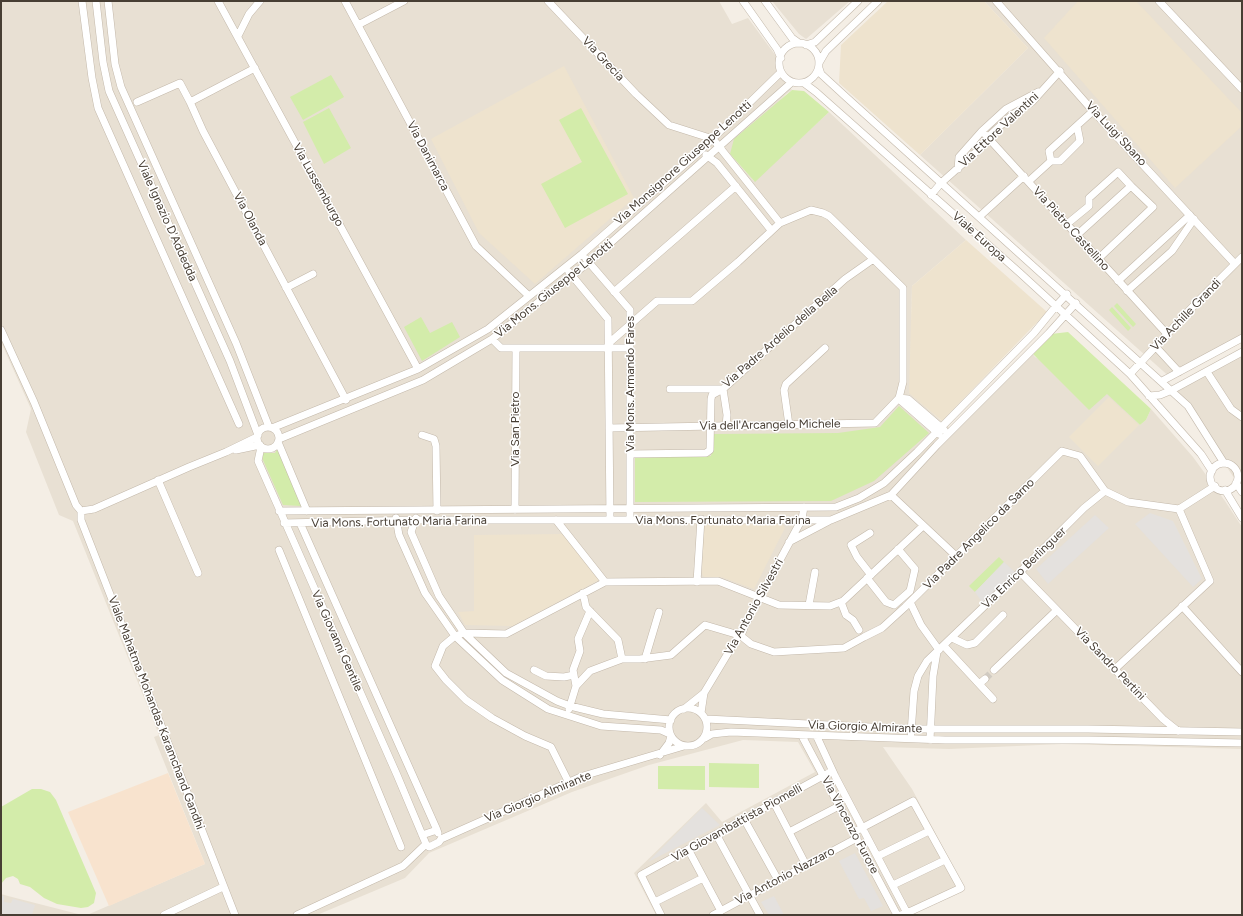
<!DOCTYPE html>
<style>
body{margin:0}
#map{position:relative;width:1243px;height:916px;overflow:hidden;background:#f4eee5;font-family:Figtree,sans-serif}
canvas{display:block}
.frame{position:absolute;inset:0;border:2px solid #473e34;pointer-events:none}
</style>
<div id="map">
<canvas width="1243" height="916"></canvas>
<div class="frame"></div>
</div>
<script>
const ctx = document.querySelector('canvas').getContext('2d');
ctx.lineJoin = 'round';
function paint(path, color) { ctx.fillStyle = color; ctx.fill(path, 'evenodd'); }
const shape = rows => new Path2D(rows.map(r => 'M' + r).join(''));
function stroke(path, color, width, dash) { ctx.strokeStyle = color; ctx.lineWidth = width; ctx.lineCap = dash ? 'butt' : 'round'; ctx.setLineDash(dash || []); ctx.stroke(path); }
function write(font, color, halo, rows, align = 'center') {
  ctx.font = font + ' Figtree,sans-serif'; ctx.lineWidth = 3; ctx.setLineDash([]); ctx.textBaseline = 'middle'; ctx.strokeStyle = halo; ctx.fillStyle = color; for (const [text, x, y, turn = 0] of rows) {
    ctx.save(); ctx.translate(x, y); ctx.rotate((+turn || 0) * Math.PI / 180); ctx.textAlign = isNaN(turn) ? turn : align; if (halo) ctx.strokeText(text, 0, 0); ctx.fillText(text, 0, 0); ctx.restore();
  }
}
paint(shape([
 [1,1,719,1,732,24,748,18,776,56,777,72,792,90,786,94,730,154,754,181,829,112,966,240,912,286,910,393,954,432,1032,353,1035,357,1107,393,1140,425,1146,420,1151,409,1193,457,1225,501,1242,527,1242,749,1062,744,949,749,883,747,912,789,964,887,911,915,656,915,634,873,706,803,722,822,815,772,798,742,743,740,649,765,572,792,429,853,405,878,317,915,87,915,205,864,154,737,159,735,73,521,59,515,26,432,31,409,1,342],
 [772,1,850,1,806,39,799,34],
 [984,1,1242,1,1242,341,1172,379,920,155,1028,48],
 [1242,355,1242,490,1176,390],
 [1,894,8,896,82,915,1,915]
]), '#e8e0d3');
paint(shape([
 [168,773,205,864,109,906,68,812]
]), '#f8e3ce');
paint(shape([
 [888,1,984,1,1028,48,920,155,839,83,841,45],
 [1078,1,1136,1,1242,113,1242,126,1175,188,1044,38],
 [564,66,634,198,535,284,479,233,431,139],
 [966,240,1047,312,942,421,909,393,912,286],
 [1109,397,1139,425,1098,466,1069,437],
 [782,524,785,528,754,589,721,577,704,577,702,573,704,525],
 [565,534,599,580,513,626,465,625,458,612,474,611,474,535]
]), '#eee3ce');
paint(shape([
 [331,75,344,97,303,120,290,97],
 [792,90,804,91,829,112,755,182,730,154,734,139],
 [329,108,351,148,324,164,303,122],
 [581,108,628,194,565,228,541,184,582,162,559,120],
 [1117,303,1136,324,1133,327,1114,306],
 [1112,307,1131,328,1128,331,1109,310],
 [421,317,430,333,452,322,460,337,422,361,404,327],
 [1068,332,1151,409,1146,420,1140,425,1107,394,1089,410,1032,353,1051,334],
 [899,406,929,433,874,481,831,501,635,502,635,456,711,456,714,434,838,433,880,427],
 [278,448,301,502,301,506,283,505,263,460,262,453,275,453],
 [999,557,1004,562,975,592,969,586],
 [709,763,759,764,759,788,709,787],
 [658,766,705,766,705,790,658,789],
 [32,789,41,789,50,792,56,800,96,893,94,903,88,907,81,908,57,904,44,898,30,887,20,884,18,879,13,876,6,878,1,884,1,807]
]), '#d3ecaa');
paint(shape([
 [1150,513,1173,521,1202,579,1193,587,1135,524],
 [1095,515,1109,528,1048,584,1036,569],
 [1004,562,1016,573,984,605,975,592],
 [702,808,720,825,648,862],
 [855,853,883,906,871,911,864,898,859,899,839,861],
 [1,896,4,896,4,902,11,903,13,899,35,905,32,915,1,915],
 [774,896,784,915,769,915,761,902]
]), '#e4e1de');
stroke(shape([
 [985,679,994,670]
]), '#d1cbc2', 7, [7, 3.5]);
const minor = shape([
 [82,1,92,78,98,108,239,424],
 [96,1,103,62,109,91,230,361,258,435],
 [108,1,115,64,121,87,236,343,269,427],
 [218,1,418,369],
 [345,1,476,246,529,296],
 [548,1,636,94,669,125,713,139,780,223],
 [743,1,777,49,781,58],
 [765,1,792,38,799,43],
 [996,1,1093,111,1235,264],
 [1159,1,1242,89],
 [358,25,404,1],
 [238,36,249,14,260,1],
 '779 63a20 20 0 1 1 40 0a20 20 0 1 1-40 0Z',
 [806,45,815,42,858,1],
 [819,63,826,51,878,1],
 [255,68,190,102,203,131,346,400],
 [819,68,821,74,846,97,1188,406,1224,463],
 [804,83,816,92,1020,273,1130,374,1201,454,1212,471],
 [137,102,180,83,190,102],
 [982,131,1167,334],
 [706,155,717,163,771,230],
 [1051,161,1049,151,1093,111],
 [1051,161,1060,161,1080,141,1077,126],
 [958,169,959,157,982,131,1006,109,1038,92],
 [1029,181,1051,161],
 [931,195,941,183,985,144,988,137,1011,116,1032,102,1060,71],
 [979,217,1024,176],
 [1067,224,1089,206,1089,198,1118,172,1131,186,1077,235],
 [586,259,630,310,630,520],
 [1098,259,1153,207,1131,186],
 [569,272,608,319,610,520],
 [1118,281,1190,215],
 [286,288,313,274],
 [1127,291,1172,251,1194,219],
 [614,292,736,186],
 [1,330,34,402,76,505,81,511,81,520,235,915],
 [492,339,501,348,630,348],
 [609,343,657,301,692,301,738,262,780,223,811,210,823,213,829,216,903,288,903,382,899,398],
 [1155,346,1179,372],
 [1207,372,1231,409,1242,417],
 [1130,374,1199,300,1242,257],
 [1162,381,1242,338],
 [670,389,721,389],
 [723,389,727,415,726,426],
 [1149,396,1160,395,1172,390,1242,352],
 [899,398,908,399,944,430],
 [899,399,939,434],
 [789,425,784,390,786,384,825,348],
 '257 438a11 11 0 1 1 22 0a11 11 0 1 1-22 0Z',
 [272,428,418,369,488,329,582,254,702,149,781,72],
 [609,428,875,423,899,398],
 [422,435,434,439,436,446,437,511],
 [279,439,423,380,492,339,589,262,792,82],
 [278,442,307,511],
 [261,447,258,461,397,775,426,844,429,847,439,842,441,839],
 [236,450,260,445],
 [630,454,706,453,710,450,711,399,712,395,723,389,845,279,872,260],
 '1210 477a14 14 0 1 1 28 0a14 14 0 1 1-28 0Z',
 [158,480,198,573],
 [1236,483,1242,492],
 [1225,490,1242,518],
 [891,495,956,556],
 [515,510,516,349],
 [81,511,94,509,189,467,226,452,257,437],
 [279,511,836,507,859,498,884,483,917,452,1034,333,1056,306,1067,294],
 [396,518,399,535,425,593,455,636,502,680,548,709,601,726,661,730,670,734],
 [416,518,411,532,439,596,464,633,506,673,557,701,570,706,603,714,671,720],
 [556,520,605,582],
 [284,523,418,520,831,520,891,495,937,445,1049,333,1076,303],
 [300,523,437,830],
 [870,533,851,545,857,557,871,575],
 [789,542,829,521],
 [279,550,401,847],
 [1020,572,1163,719,1178,731],
 [867,578,886,602,894,605,910,591,915,569,898,549],
 [697,582,701,519],
 [583,593,586,607,618,640,622,659,640,659,671,655,705,625,739,635],
 [841,602,846,615,853,620,859,630],
 [910,602,921,625,939,650],
 [809,605,815,572],
 [1182,606,1242,672],
 [745,625,741,636,751,644,774,652,844,648,864,637,882,628,905,607,1062,451,1080,456,1105,491,1128,502,1179,509,1215,486],
 [952,638,967,645,975,643,1003,615],
 [944,646,993,699],
 [645,659,659,612],
 [1115,669,1210,581,1179,509],
 [534,670,546,676,564,677,574,675],
 [994,670,1057,610],
 [979,684,985,679],
 [576,686,573,670,580,651,578,639,590,611],
 '669 727a19 19 0 1 1 38 0a19 19 0 1 1-38 0Z',
 [569,709,576,686,590,671,622,659],
 [684,709,704,693,745,625,802,519,804,507],
 [701,713,704,693],
 [706,719,911,729,1088,729,1242,732],
 [911,733,914,691,918,676,927,661,1020,572,1084,508,1105,491],
 [802,736,897,915],
 [817,737,835,776,907,913],
 [705,738,712,734,731,732,945,740,1089,740,1242,743],
 [930,740,933,676,937,652],
 [660,755,669,743,671,736],
 [569,783,551,747,525,736,492,718,466,700,446,680,435,666,443,646,455,636,464,633,506,634,605,582,718,581,779,605,830,606,843,601,923,526],
 [774,803,806,865],
 [744,819,778,880],
 [789,832,839,806],
 [854,832,913,801,961,888,907,913,900,915],
 [716,834,760,915],
 [422,835,437,830,438,833],
 [441,839,583,776,684,746],
 [688,849,721,911],
 [878,856,929,831],
 [893,885,945,860],
 [655,902,703,878],
 [164,915,223,887],
 [297,915,403,866,426,844],
 [661,915,641,875,832,771],
 [713,915,857,838]
]);
stroke(minor, '#c3b8aa', 8);
stroke(minor, '#fff', 7);
write('12px', '#473e34', '#fff', [
 ["Via Grecia",603,59,47],
 ["Via Ettore Valentini",999,130,-43],
 ["Via Luigi Sbano",1116,134,47],
 ["Via Danimarca",428,156,62],
 ["Via Monsignore Giuseppe Lenotti",683,163,-42],
 ["Via Lussemburgo",318,185,61],
 ["Via Olanda",250,219,62],
 ["Viale Ignazio D'Addedda",167,221,66],
 ["Via Pietro Castellino",1071,229,48],
 ["Viale Europa",979,237,42],
 ["Via Mons. Giuseppe Lenotti",554,289,-39],
 ["Via Achille Grandi",1186,315,-46],
 ["Via Padre Ardelio della Bella",780,337,-41],
 ["Via Mons. Armando Fares",630,384,-90],
 ["Via dell'Arcangelo Michele",770,425,-1],
 ["Via San Pietro",515,429,-90],
 ["Via Mons. Fortunato Maria Farina",723,520],
 ["Via Mons. Fortunato Maria Farina",399,522,-1],
 ["Via Padre Angelico da Sarno",979,534,-45],
 ["Via Enrico Berlinguer",1024,568,-44],
 ["Via Antonio Silvestri",754,607,-61],
 ["Via Giovanni Gentile",337,641,66],
 ["Via Sandro Pertini",1110,664,46],
 ["Viale Mahatma Mohandas Karamchand Gandhi",156,713,69],
 ["Via Giorgio Almirante",865,727,2],
 ["Via Giorgio Almirante",538,797,-23],
 ["Via Giovambattista Piomelli",737,823,-29],
 ["Via Vincenzo Furore",850,825,62],
 ["Via Antonio Nazzaro",785,876,-28]
]);
</script>
